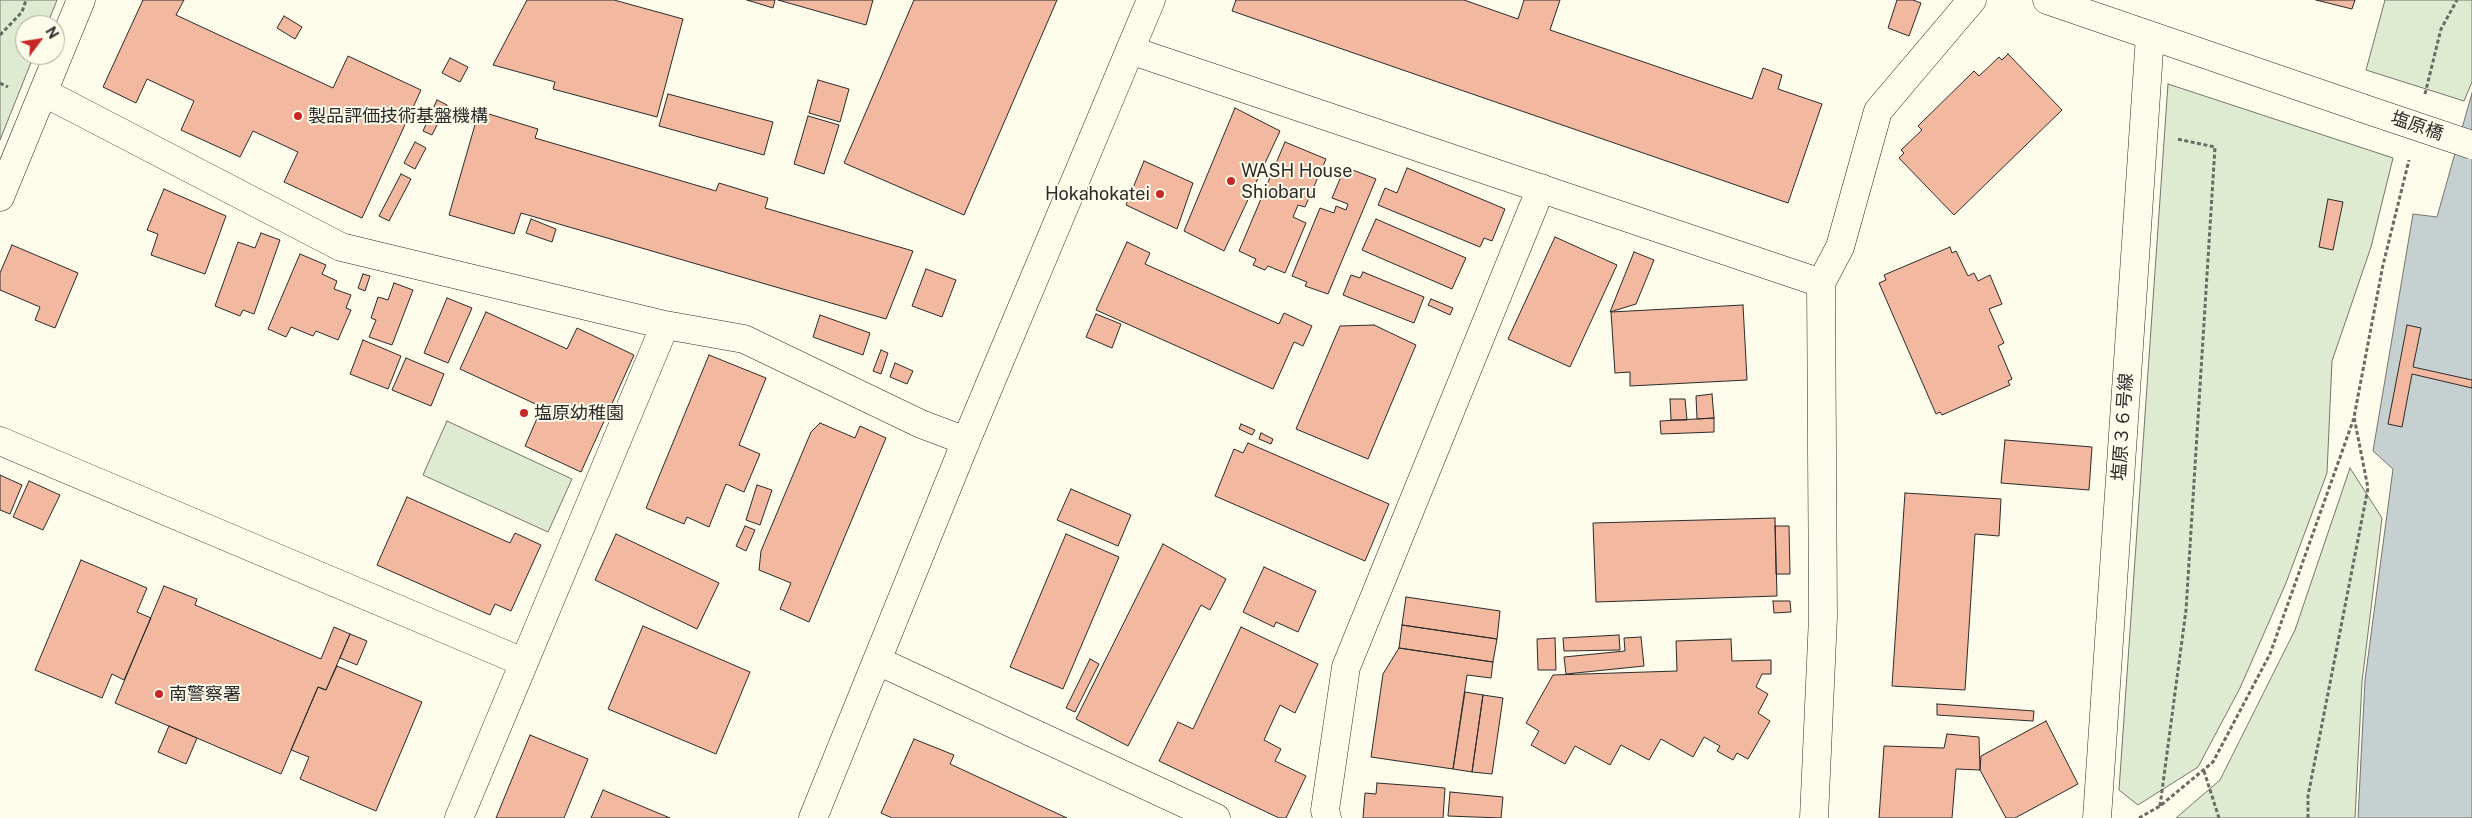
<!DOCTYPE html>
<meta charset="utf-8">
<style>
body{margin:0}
#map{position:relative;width:2472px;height:818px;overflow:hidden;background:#fdfbea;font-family:"Public Sans",sans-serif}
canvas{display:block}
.north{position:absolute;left:15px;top:15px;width:50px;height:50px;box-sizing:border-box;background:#fdfbea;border:1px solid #a9a89e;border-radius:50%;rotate:59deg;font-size:14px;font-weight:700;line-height:20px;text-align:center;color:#2b2b2b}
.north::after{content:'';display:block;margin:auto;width:18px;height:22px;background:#c62828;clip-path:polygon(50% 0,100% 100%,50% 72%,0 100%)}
</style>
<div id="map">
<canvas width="2472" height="818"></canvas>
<div class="north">N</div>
</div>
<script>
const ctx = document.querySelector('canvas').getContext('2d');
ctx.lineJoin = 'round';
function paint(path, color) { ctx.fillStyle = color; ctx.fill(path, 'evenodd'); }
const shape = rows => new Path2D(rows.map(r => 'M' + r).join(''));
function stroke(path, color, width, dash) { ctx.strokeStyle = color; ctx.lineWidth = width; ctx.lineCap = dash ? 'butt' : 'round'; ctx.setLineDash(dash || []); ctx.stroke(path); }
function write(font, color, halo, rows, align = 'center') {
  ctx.font = font + ' "Public Sans","Noto Sans JP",sans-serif'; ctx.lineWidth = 4; ctx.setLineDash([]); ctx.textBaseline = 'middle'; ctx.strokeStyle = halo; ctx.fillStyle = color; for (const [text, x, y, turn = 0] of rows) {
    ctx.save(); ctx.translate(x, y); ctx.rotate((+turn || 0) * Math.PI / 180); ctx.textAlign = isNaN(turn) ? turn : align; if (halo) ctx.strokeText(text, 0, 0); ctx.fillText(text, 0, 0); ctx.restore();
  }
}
const green = shape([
 [0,0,57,0,47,25,25,25,25,55,34,55,0,140,0,0],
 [2385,0,2472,0,2472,82,2464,101,2366,70,2385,0],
 [2168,84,2393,158,2371,247,2332,361,2327,473,2286,583,2240,688,2198,767,2138,805,2119,790,2168,84],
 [447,421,572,479,548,532,423,475,447,421],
 [2350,468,2382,518,2362,682,2355,818,2176,818,2220,780,2295,630,2350,468]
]);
paint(green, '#deebd1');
stroke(green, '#74746e', 1);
const water = shape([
 [2472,93,2472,818,2358,818,2365,680,2393,469,2373,451,2413,214,2437,217,2472,93]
]);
paint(water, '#c7d0d0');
stroke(water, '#74746e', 1);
const building = shape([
 [143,0,184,0,176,15,333,88,348,56,421,90,362,218,284,182,298,152,253,131,240,157,181,130,194,101,147,79,136,103,103,87,143,0],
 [527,0,614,0,683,19,657,117,553,89,555,82,493,65,527,0],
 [747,0,775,0,773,8,747,0],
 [778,0,873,0,866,25,778,0],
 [914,0,1057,0,964,215,844,163,914,0],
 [1236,0,1464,0,1518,19,1524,0,1560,0,1550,30,1752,99,1763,68,1782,75,1778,89,1822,104,1788,203,1232,11,1236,0],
 [1897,0,1913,0,1921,3,1909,36,1888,28,1897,0],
 [2316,0,2355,0,2352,9,2316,0],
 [284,16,302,27,295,39,277,28,284,16],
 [2008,54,2062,110,1954,215,1899,158,1904,153,1901,150,1922,130,1918,126,1974,71,1979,76,1999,57,2002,60,2008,54],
 [450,58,468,67,460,82,442,73,450,58],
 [818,80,849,89,840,122,809,113,818,80],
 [668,94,773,122,764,155,659,126,668,94],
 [437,100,447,105,432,135,423,131,437,100],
 [1235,108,1280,131,1224,251,1184,231,1235,108],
 [479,111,538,129,535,138,716,191,719,183,768,198,765,208,913,251,886,319,521,213,514,234,449,215,479,111],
 [808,116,839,125,824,174,794,164,808,116],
 [415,142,426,148,415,169,404,163,415,142],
 [1285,142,1326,159,1305,207,1298,205,1293,217,1306,223,1285,273,1268,266,1265,270,1253,265,1256,259,1239,251,1285,142],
 [1144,161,1193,183,1177,229,1126,205,1144,161],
 [1345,167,1376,179,1328,294,1305,286,1307,282,1292,276,1320,208,1334,213,1336,206,1346,210,1348,204,1332,198,1345,167],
 [1407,168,1505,209,1492,241,1484,238,1480,247,1378,205,1385,188,1397,193,1407,168],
 [401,174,411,179,389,221,379,216,401,174],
 [164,189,226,216,205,274,151,255,158,234,147,230,164,189],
 [2328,199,2343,202,2333,250,2319,247,2328,199],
 [531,219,556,229,552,242,526,233,531,219],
 [1376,219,1466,258,1452,289,1362,250,1376,219],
 [261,233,280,240,254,314,243,310,240,316,215,306,238,242,255,248,261,233],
 [1555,237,1617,265,1570,367,1508,339,1555,237],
 [1127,242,1150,253,1145,264,1279,324,1284,313,1312,326,1303,346,1294,342,1273,389,1096,310,1127,242],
 [12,245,78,273,55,328,35,320,40,307,0,290,0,273,12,245],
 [1950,247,1952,253,1956,251,1968,276,1974,273,1978,281,1990,275,2002,304,1989,309,2004,343,1998,346,2012,379,2008,381,2010,385,1942,415,1940,412,1936,414,1879,283,1886,280,1884,275,1950,247],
 [1634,252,1654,260,1636,304,1610,312,1634,252],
 [300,254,326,265,322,274,337,281,334,289,351,295,346,308,351,310,338,340,316,331,313,336,291,327,286,337,268,329,300,254],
 [926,269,956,280,942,317,912,306,926,269],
 [1363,272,1424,297,1414,323,1343,295,1351,275,1360,278,1363,272],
 [363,274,370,276,365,291,358,288,363,274],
 [394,283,413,290,392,345,369,337,376,320,371,318,378,297,388,300,394,283],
 [447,298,472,308,448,363,424,353,447,298],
 [1431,299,1453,308,1450,315,1428,305,1431,299],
 [1743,305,1747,380,1630,386,1630,372,1615,373,1611,312,1743,305],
 [486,312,567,349,577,328,634,355,581,472,525,446,542,407,460,369,486,312],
 [1096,314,1121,324,1112,348,1086,337,1096,314],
 [820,315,870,333,863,355,813,337,820,315],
 [1374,325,1416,345,1368,459,1296,429,1340,326,1374,325],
 [2407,325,2421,328,2413,367,2472,380,2472,388,2412,374,2402,427,2388,424,2407,325],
 [363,340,401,356,388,389,350,374,363,340],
 [881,350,888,353,881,374,873,371,881,350],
 [709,355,766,378,739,445,760,454,744,492,726,484,709,527,687,517,684,524,646,508,709,355],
 [406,358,444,374,431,406,392,390,406,358],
 [895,363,913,371,907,384,890,377,895,363],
 [1712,394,1714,418,1697,419,1696,396,1712,394],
 [1670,399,1685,399,1687,420,1671,420,1670,399],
 [1714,418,1714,432,1661,434,1660,421,1714,418],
 [820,423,855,438,860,426,886,438,809,622,780,609,791,583,759,570,761,551,811,432,820,423],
 [1241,424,1255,430,1252,435,1239,429,1241,424],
 [1261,433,1273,439,1271,444,1259,439,1261,433],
 [2005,440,2092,447,2089,490,2001,483,2005,440],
 [1248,443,1389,504,1365,561,1215,496,1234,449,1243,453,1248,443],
 [0,475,22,485,10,514,0,510,0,475],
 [29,481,60,495,43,530,13,517,29,481],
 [757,485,772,490,760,525,746,520,757,485],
 [1071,489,1131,515,1118,546,1057,520,1071,489],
 [1905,493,2001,499,1999,536,1975,534,1965,690,1892,686,1905,493],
 [407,497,510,543,515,533,541,545,511,611,495,604,490,615,377,565,407,497],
 [1775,518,1777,596,1596,602,1593,523,1775,518],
 [745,526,755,530,746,551,736,546,745,526],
 [1775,526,1789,526,1790,574,1776,574,1775,526],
 [616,534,719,583,697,629,595,580,616,534],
 [1066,534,1119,557,1063,689,1010,667,1066,534],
 [1163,544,1226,579,1210,610,1201,605,1128,746,1076,719,1163,544],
 [81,560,147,588,137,612,151,618,124,680,112,674,102,698,35,670,81,560],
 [1264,567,1316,591,1298,632,1276,622,1274,627,1243,612,1264,567],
 [164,586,197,599,195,605,321,659,334,627,350,634,326,690,318,687,281,774,115,703,164,586],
 [1406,597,1500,611,1497,639,1402,625,1406,597],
 [1773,601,1790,601,1791,612,1774,613,1773,601],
 [1402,625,1497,639,1493,662,1399,648,1402,625],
 [643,626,750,672,716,754,608,709,643,626],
 [1241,627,1318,664,1295,713,1280,705,1264,740,1281,749,1275,761,1306,776,1286,818,1279,818,1159,761,1178,722,1193,729,1241,627],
 [350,634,367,641,357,665,340,658,350,634],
 [1619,635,1620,650,1564,651,1563,638,1619,635],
 [1641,637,1644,666,1566,674,1564,657,1625,651,1624,638,1641,637],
 [1555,638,1556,670,1538,670,1537,639,1555,638],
 [1731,639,1732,661,1771,660,1771,674,1762,674,1756,687,1768,694,1758,713,1770,721,1748,759,1737,753,1733,760,1717,751,1720,746,1704,737,1693,757,1661,739,1649,760,1621,745,1610,765,1575,746,1565,764,1531,745,1539,731,1526,723,1553,675,1677,671,1676,641,1731,639],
 [1399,648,1493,662,1491,678,1467,675,1453,769,1371,757,1383,674,1399,648],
 [1090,659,1099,664,1075,712,1066,708,1090,659],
 [337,666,422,702,376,811,300,779,309,757,291,750,318,687,326,690,337,666],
 [1465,692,1483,695,1472,772,1453,769,1465,692],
 [1483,695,1503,698,1492,774,1472,772,1483,695],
 [1937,704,2034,711,2033,721,1937,715,1937,704],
 [2046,721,2078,784,2015,818,2006,818,1980,770,1981,756,2046,721],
 [169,726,197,738,186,764,158,752,169,726],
 [1947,734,1979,737,1980,770,1956,769,1952,818,1879,818,1884,746,1944,748,1947,734],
 [530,735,588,759,564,818,496,818,530,735],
 [914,739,954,755,950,764,1067,818,892,818,881,813,914,739],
 [1377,783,1445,788,1443,818,1363,818,1365,793,1376,794,1377,783],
 [603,790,670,818,591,818,603,790],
 [1450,792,1503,797,1501,818,1448,816,1450,792]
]);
paint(building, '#f2b8a0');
stroke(building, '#2b2b2b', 1);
const street = shape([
 [1130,50,1821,283],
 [43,92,341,247,665,325,744,339,921,424,966,441],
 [0,197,81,0],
 [0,441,523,662],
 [878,661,1216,818],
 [459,818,665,325],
 [1327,818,1325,810,1346,667,1541,188],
 [1814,818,1823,617,1821,283,1840,247,1878,111,1972,0],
 [2097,818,2150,36]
]);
const secondary = shape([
 [2047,0,2362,108],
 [813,818,966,441,1151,0]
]);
stroke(street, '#2b2b2b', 29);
stroke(secondary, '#2b2b2b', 29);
stroke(shape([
 [0,35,22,12,26,0],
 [0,83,8,87],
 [2425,94,2441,29,2457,0],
 [2204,771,2219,818],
 [2160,806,2186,610,2215,147,2177,139],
 [2139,818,2160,806,2213,762,2270,654,2354,418],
 [2308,818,2308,796,2368,488,2354,417,2383,265,2409,160]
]), '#6a6964', 3, [4, 2.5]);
stroke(street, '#fdfbea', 28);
stroke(secondary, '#fdfbea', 28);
const secondaryBridge = shape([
 [2362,108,2472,145]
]);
stroke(secondaryBridge, '#2b2b2b', 29, []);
stroke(secondaryBridge, '#fdfbea', 28);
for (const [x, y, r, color] of [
 [298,116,5,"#c62828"],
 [1231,181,5,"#c62828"],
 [1160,194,5,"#c62828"],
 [524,413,5,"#c62828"],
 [159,694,5,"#c62828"]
]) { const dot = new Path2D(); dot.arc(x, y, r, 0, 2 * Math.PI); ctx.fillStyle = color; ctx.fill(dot); stroke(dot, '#fdfbea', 2); }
write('18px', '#2b2b2b', '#fdfbea', [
 ["製品評価技術基盤機構",308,116],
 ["WASH House",1241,171],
 ["Shiobaru",1241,192],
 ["Hokahokatei",1150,194,"right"],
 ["塩原幼稚園",534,413],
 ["南警察署",169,694]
], 'left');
write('18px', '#2b2b2b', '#fdfbea', [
 ["塩原橋",2417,126,19],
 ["塩原３６号線",2123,427,-86]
]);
</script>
